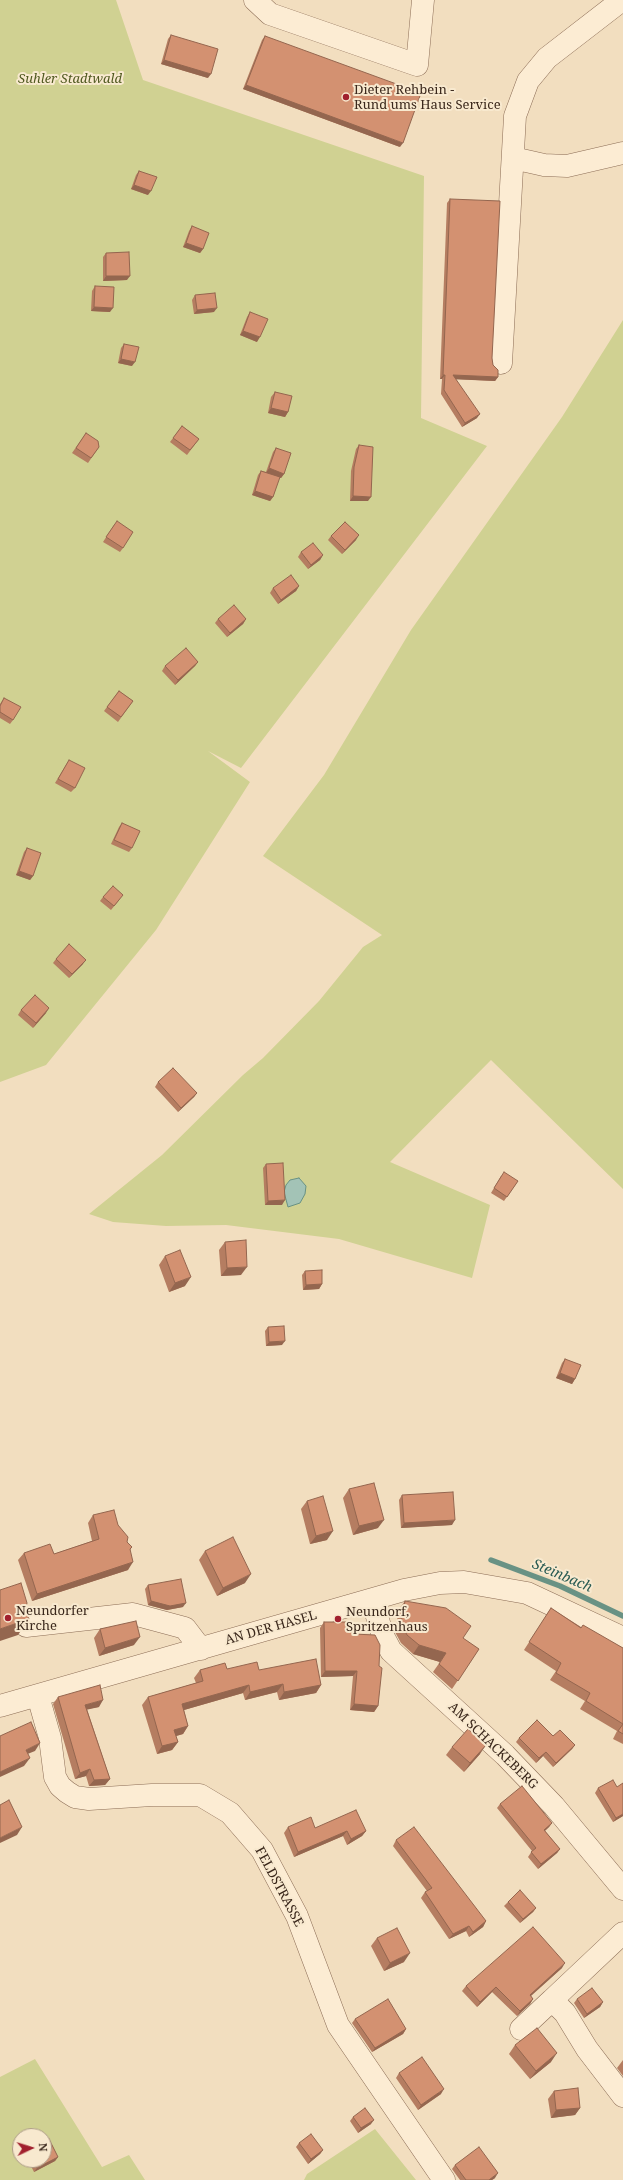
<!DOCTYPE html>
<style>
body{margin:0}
#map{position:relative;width:623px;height:2180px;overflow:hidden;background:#f2debf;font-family:"Noto Serif",serif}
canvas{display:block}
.north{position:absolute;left:12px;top:2128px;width:40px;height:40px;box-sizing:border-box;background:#f8e9cf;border:1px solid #ac9b87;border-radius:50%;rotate:86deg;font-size:11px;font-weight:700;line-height:16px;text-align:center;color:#3a271b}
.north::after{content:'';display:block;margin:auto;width:14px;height:18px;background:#a1202e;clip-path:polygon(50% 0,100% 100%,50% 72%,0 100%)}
</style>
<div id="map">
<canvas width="623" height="2180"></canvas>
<div class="north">N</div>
</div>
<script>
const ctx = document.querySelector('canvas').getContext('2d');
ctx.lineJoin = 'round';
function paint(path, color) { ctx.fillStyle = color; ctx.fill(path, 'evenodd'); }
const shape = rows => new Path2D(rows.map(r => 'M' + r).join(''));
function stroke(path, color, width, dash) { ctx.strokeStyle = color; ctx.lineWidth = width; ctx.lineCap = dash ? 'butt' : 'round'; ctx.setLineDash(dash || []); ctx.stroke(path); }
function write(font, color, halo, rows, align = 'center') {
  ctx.font = font + ' "Noto Serif",serif'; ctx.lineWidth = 4; ctx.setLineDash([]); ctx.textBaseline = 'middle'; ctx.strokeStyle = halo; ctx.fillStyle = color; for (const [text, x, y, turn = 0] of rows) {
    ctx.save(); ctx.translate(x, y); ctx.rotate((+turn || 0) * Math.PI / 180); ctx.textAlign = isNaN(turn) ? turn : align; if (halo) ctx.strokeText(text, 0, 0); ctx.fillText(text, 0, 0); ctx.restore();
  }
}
paint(shape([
 [0,0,116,0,143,80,424,176,421,418,487,446,241,768,208,751,250,782,156,930,46,1065,0,1082],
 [623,320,623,1189,491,1060,390,1162,490,1205,472,1278,339,1239,226,1225,166,1226,113,1222,89,1214,162,1155,243,1075,263,1058,319,1001,363,947,382,935,263,856,324,775,411,630,562,417],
 [35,2059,102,2167,129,2155,145,2180,0,2180,0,2077],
 [20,2136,44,2136,44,2160,20,2160],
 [375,2129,416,2180,304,2180,307,2174]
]), '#d0d192');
const water = shape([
 [299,1178,306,1186,305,1194,300,1203,288,1207,284,1192,286,1185,290,1180,299,1178]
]);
paint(water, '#a3c3b6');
stroke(water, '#699284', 1);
stroke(shape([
 [491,1560,560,1586,623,1616]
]), '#699284', 5.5);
const minor = shape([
 [255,0,270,14,417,65,423,0],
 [513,158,544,165,567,166,623,153],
 [501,363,515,116,528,81,547,58,622,0],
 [372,1600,383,1636,391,1651,505,1755,554,1806,623,1889],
 [26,1626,133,1614,185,1628,201,1649],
 [38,1696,50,1738,55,1777,60,1786,67,1792,75,1797,89,1799,152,1795,200,1795,230,1813,262,1850,297,1916,338,2025,444,2180],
 [0,1706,404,1590,440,1583,464,1582,527,1593,623,1638],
 [623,1933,552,2000,565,2013,587,2049,623,2096],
 [521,2029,552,2000]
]);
stroke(minor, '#8c6d56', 23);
stroke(minor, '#fcecd3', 22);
paint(shape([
 [171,35,208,78,161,64,168,39],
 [265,36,400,147,243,89,262,40],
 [139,171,148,195,131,189,136,175],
 [450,199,493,365,498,377,495,381,456,379,477,418,462,427,441,394,442,379,440,379,447,203],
 [192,226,203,249,200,253,183,247,189,231],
 [106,253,127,280,103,281,103,257],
 [95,286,110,312,91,311,92,291],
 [195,295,214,312,194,314,192,300],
 [250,312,257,342,240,335,247,317],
 [124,344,132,366,118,363,121,348],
 [275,392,288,412,285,417,268,413,271,397],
 [182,426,199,439,187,455,170,442],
 [86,433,99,447,88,463,72,453],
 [359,445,368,501,350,501,351,471,356,449],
 [276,448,284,474,281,478,279,477,273,497,270,501,252,495,258,475,261,471,266,472,273,452],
 [114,525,123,548,120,552,103,542],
 [331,536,356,540,342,554,328,540],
 [301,552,323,555,320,560,308,569,298,557],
 [299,586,296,591,278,604,270,593,273,588],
 [218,619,246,619,243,624,227,637,215,623],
 [198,662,195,666,175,685,162,671,165,666],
 [119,691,133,701,118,722,104,711],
 [4,698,13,720,10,724,0,718,0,704],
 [69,760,75,788,71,792,55,783],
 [122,823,132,848,129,852,111,844,119,827],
 [27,848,33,876,30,880,16,875,24,852],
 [103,897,120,899,111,910,100,901],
 [56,959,83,964,69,978,53,963],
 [21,1010,46,1013,33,1028,18,1015],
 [158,1082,197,1093,194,1097,178,1112,155,1087],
 [266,1164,282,1205,265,1205,263,1168],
 [501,1176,518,1181,504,1201,491,1193],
 [225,1242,241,1275,221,1276,219,1250],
 [165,1256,185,1286,169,1292,159,1265],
 [305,1271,322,1284,319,1289,303,1290,302,1275],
 [268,1327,282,1345,266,1346,265,1331],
 [565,1359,575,1379,572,1384,556,1378,562,1363],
 [349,1489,378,1528,353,1535,343,1498],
 [402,1495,452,1525,401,1528,399,1500],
 [307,1501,327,1540,310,1544,301,1509],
 [93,1515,118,1525,127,1542,132,1547,130,1550,128,1570,32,1601,18,1560,24,1553,54,1554,92,1541,88,1523],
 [205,1551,245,1583,217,1596,199,1560],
 [148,1585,183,1607,167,1610,148,1605,145,1589],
 [405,1601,479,1649,452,1689,433,1672,440,1662,413,1654,401,1643,395,1632,399,1609],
 [551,1608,581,1627,623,1648,623,1744,613,1739,617,1731,580,1709,585,1701,550,1680,556,1671,524,1650],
 [324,1622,353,1634,379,1666,378,1706,374,1712,350,1710,353,1676,321,1677,320,1628],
 [100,1629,134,1645,99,1656,94,1638],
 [227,1669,259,1670,321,1685,316,1693,279,1700,277,1692,245,1700,243,1693,184,1710,188,1726,183,1734,176,1736,178,1742,172,1750,157,1754,142,1705,148,1697,196,1683,194,1678,200,1670],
 [58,1697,99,1707,87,1709,110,1779,105,1785,89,1786,86,1776,75,1779,53,1704],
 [553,1736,575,1745,572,1749,553,1767,543,1756,536,1763,516,1742,519,1738],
 [452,1747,480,1754,464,1772,446,1755],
 [598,1788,623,1816,613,1822,595,1793],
 [500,1804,552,1823,549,1827,545,1831,560,1849,557,1853,538,1869,528,1857,532,1851,497,1808],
 [288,1827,315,1828,366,1831,362,1836,347,1845,343,1836,294,1857,284,1833],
 [396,1840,486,1921,483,1927,469,1937,466,1931,449,1939,421,1898,425,1892,427,1891,393,1846],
 [508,1902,536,1908,533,1912,520,1923,504,1906],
 [377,1938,404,1962,384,1971,371,1946],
 [562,1968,531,1996,533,1999,530,2004,517,2016,492,1992,477,2007,462,1991,466,1986],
 [577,1999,603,2002,600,2007,584,2018,574,2003],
 [355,2019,406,2029,403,2034,372,2052,352,2023],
 [515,2045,551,2062,530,2079,509,2054],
 [623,2060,623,2076,617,2068],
 [399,2073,441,2094,418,2110,396,2078],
 [554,2091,580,2108,575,2115,551,2118,548,2099],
 [353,2117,371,2124,358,2133,350,2121],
 [299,2143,323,2150,320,2154,308,2164,296,2147],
 [58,2157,55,2161,34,2172,28,2160,44,2160],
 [455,2165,495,2178,492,2180,460,2180,452,2169]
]), '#b57d61');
paint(shape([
 [164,60,211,74,208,78,161,64],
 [246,85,403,143,400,147,243,89],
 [134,185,151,191,148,195,131,189],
 [186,243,203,249,200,253,183,247],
 [106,276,130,276,127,280,103,281],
 [94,307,113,308,110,312,91,311],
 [217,308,214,312,194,314,197,310],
 [243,331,260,337,257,342,240,335],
 [121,359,135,362,132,366,118,363],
 [443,375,445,375,442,379,440,379],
 [453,375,498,377,495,381,449,379],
 [271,408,288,412,285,417,268,413],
 [480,414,477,418,462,427,465,423],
 [269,468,284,474,281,478,266,473],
 [255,491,273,497,270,501,252,495],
 [353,496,371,497,368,501,350,501],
 [359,535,356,540,342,554,345,550],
 [323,555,320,560,308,569,311,565],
 [299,586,296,591,278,604,281,600],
 [246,619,243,624,227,637,230,633],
 [198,662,195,666,175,685,178,680],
 [19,871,33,876,30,880,16,875],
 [86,960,83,964,69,978,72,974],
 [49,1008,46,1013,33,1028,36,1023],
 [197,1093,194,1097,178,1112,181,1108],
 [285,1200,282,1205,265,1205,268,1201],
 [247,1267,241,1275,221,1276,227,1268],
 [191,1277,185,1286,169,1292,175,1283],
 [322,1284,319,1289,303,1290,306,1285],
 [285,1341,282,1345,266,1346,269,1342],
 [560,1373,575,1379,572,1384,556,1378],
 [384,1520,378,1528,353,1535,359,1526],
 [455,1520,452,1525,401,1528,404,1523],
 [333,1531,327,1540,310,1544,316,1536],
 [133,1562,128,1570,32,1601,37,1594],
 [251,1574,245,1583,217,1596,223,1588],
 [151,1601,186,1603,183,1607,167,1610,148,1605],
 [29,1619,18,1635,0,1641,0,1629],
 [140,1637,134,1645,99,1656,105,1648],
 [419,1645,446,1653,440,1662,413,1654],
 [325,1671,357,1671,353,1676,321,1677],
 [283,1684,277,1692,245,1700,250,1692],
 [249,1685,243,1693,177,1712,182,1704],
 [321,1685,316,1693,279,1700,284,1692],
 [103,1700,99,1707,81,1711,85,1705],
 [354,1704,378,1706,374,1712,350,1710],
 [188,1726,183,1734,169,1738,174,1730],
 [178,1742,172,1750,157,1754,162,1746],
 [40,1743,35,1751,20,1757,26,1750],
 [486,1745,480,1754,464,1772,470,1763],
 [575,1745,572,1749,553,1767,556,1763],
 [546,1752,543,1756,536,1763,539,1758],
 [30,1758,24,1766,0,1777,0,1772],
 [90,1769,86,1776,75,1779,80,1773],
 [110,1779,105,1785,89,1786,94,1780],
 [623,1814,623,1816,613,1822,616,1818],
 [552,1823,549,1827,541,1834,544,1830],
 [22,1827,17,1835,0,1843,0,1838],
 [347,1831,343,1836,294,1857,298,1852],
 [366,1831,362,1836,347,1845,351,1839],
 [560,1849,557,1853,538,1869,541,1864],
 [536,1908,533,1912,520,1923,523,1919],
 [486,1921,483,1927,469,1937,473,1932],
 [469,1926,466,1931,449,1939,453,1934],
 [410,1953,404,1962,384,1971,390,1963],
 [565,1963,562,1968,526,2000,530,1995],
 [496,1987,492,1992,477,2007,480,2002],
 [533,1999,530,2004,517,2016,520,2011],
 [603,2002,600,2007,584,2018,587,2014],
 [406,2029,403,2034,372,2052,375,2048],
 [557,2053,551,2062,530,2079,536,2071],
 [444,2089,441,2094,418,2110,421,2105],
 [580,2108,575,2115,551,2118,556,2110],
 [374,2120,371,2124,358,2133,361,2128],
 [323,2150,320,2154,308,2164,311,2159],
 [58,2157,55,2161,34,2172,37,2168],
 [498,2173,495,2178,492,2180,489,2180]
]), '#94664f');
const building = shape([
 [171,35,218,49,211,74,164,60,171,35],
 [265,36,421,93,403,143,246,85,265,36],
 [139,171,157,177,151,191,134,185,139,171],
 [450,199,500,201,492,358,493,365,498,370,498,377,453,375,480,414,465,423,444,390,445,375,443,375,450,199],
 [192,226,209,233,203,249,186,243,192,226],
 [129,252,130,276,106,276,106,253,129,252],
 [95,286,114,287,113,308,94,307,95,286],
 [215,293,217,308,197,310,195,295,215,293],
 [250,312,268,319,260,337,243,331,250,312],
 [124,344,139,347,135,362,121,359,124,344],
 [275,392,292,396,288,412,271,408,275,392],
 [182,426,199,439,190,450,173,438,182,426],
 [86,433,98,441,99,447,91,458,76,448,86,433],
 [359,445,373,447,371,497,353,496,354,467,359,445],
 [276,448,291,453,284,474,269,468,276,448],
 [261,471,280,477,273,497,255,491,261,471],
 [117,521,133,532,123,548,106,537,117,521],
 [345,522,359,535,345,550,331,536,345,522],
 [313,543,323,555,311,565,301,552,313,543],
 [291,575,299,586,281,600,273,588,291,575],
 [234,605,246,619,230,633,218,619,234,605],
 [186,648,198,662,178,680,165,666,186,648],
 [119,691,133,701,121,717,107,707,119,691],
 [4,698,21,707,13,720,0,712,0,706,4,698],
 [69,760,85,768,75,788,58,779,69,760],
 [122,823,140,831,132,848,114,840,122,823],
 [27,848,41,853,33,876,19,871,27,848],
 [113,886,123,895,114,906,103,897,113,886],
 [69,944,86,960,72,974,56,959,69,944],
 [35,995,49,1008,36,1023,21,1010,35,995],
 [173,1068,197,1093,181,1108,158,1082,173,1068],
 [283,1163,285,1200,268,1201,266,1164,283,1163],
 [504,1172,518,1181,507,1197,494,1188,504,1172],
 [246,1240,247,1267,227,1268,225,1242,246,1240],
 [180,1250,191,1277,175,1283,165,1256,180,1250],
 [322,1270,322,1284,306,1285,305,1271,322,1270],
 [284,1326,285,1341,269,1342,268,1327,284,1326],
 [565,1359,581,1365,575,1379,560,1373,565,1359],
 [374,1483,384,1520,359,1526,349,1489,374,1483],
 [453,1492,455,1520,404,1523,402,1495,453,1492],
 [323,1496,333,1531,316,1536,307,1501,323,1496],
 [114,1510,118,1525,128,1537,127,1542,132,1547,130,1549,133,1562,37,1594,24,1553,50,1544,54,1554,99,1539,93,1515,114,1510],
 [233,1537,251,1574,223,1588,205,1551,233,1537],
 [181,1579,186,1603,170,1606,151,1601,148,1585,181,1579],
 [21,1583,27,1603,25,1611,29,1619,0,1629,0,1590,21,1583],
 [405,1601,446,1608,471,1626,463,1638,479,1649,458,1681,439,1664,446,1653,419,1645,407,1635,401,1623,405,1601],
 [551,1608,581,1628,583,1625,623,1648,623,1734,618,1731,623,1724,586,1701,590,1693,556,1673,561,1663,529,1642,551,1608],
 [136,1621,140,1637,105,1648,100,1629,136,1621],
 [324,1622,353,1622,353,1634,375,1635,380,1645,379,1666,382,1668,378,1706,354,1704,357,1671,325,1671,324,1622],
 [316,1659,321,1685,284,1692,283,1684,250,1692,249,1685,182,1704,188,1726,174,1730,178,1742,162,1746,148,1697,203,1681,200,1670,225,1663,227,1669,257,1662,259,1670,316,1659],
 [100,1685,103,1700,85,1705,110,1779,94,1780,90,1769,80,1773,58,1697,100,1685],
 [537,1720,553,1736,560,1730,575,1745,556,1763,546,1752,539,1758,519,1738,537,1720],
 [31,1722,40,1743,26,1750,30,1758,0,1772,0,1736,31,1722],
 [468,1729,486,1745,470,1763,452,1747,468,1729],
 [613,1780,617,1787,623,1783,623,1814,616,1818,598,1788,613,1780],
 [522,1786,552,1823,544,1830,560,1849,541,1864,531,1852,536,1848,500,1804,522,1786],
 [9,1800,22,1827,0,1838,0,1805,9,1800],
 [356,1810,366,1831,351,1839,347,1831,298,1852,288,1827,311,1817,315,1828,356,1810],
 [414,1827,486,1921,473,1932,469,1926,453,1934,425,1892,432,1888,396,1840,414,1827],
 [520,1890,536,1908,523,1919,508,1902,520,1890],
 [533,1927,565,1963,530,1995,533,1999,520,2011,496,1987,480,2002,466,1986,533,1927],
 [397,1928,410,1953,390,1963,377,1938,397,1928],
 [592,1988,603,2002,587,2014,577,1999,592,1988],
 [388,1999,406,2029,375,2048,355,2019,388,1999],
 [537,2028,557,2053,536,2071,515,2045,537,2028],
 [422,2057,444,2089,421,2105,399,2073,422,2057],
 [578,2088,580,2108,556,2110,554,2091,578,2088],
 [365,2108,374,2120,361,2128,353,2117,365,2108],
 [311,2134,323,2150,311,2159,299,2143,311,2134],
 [49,2139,58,2157,37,2168,33,2160,44,2160,44,2142,49,2139],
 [479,2147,498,2173,489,2180,466,2180,455,2165,479,2147]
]);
paint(building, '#d39171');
stroke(building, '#94664f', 1);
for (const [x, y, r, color] of [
 [346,97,4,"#a1202e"],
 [8,1618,4,"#a1202e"],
 [338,1619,4,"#a1202e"]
]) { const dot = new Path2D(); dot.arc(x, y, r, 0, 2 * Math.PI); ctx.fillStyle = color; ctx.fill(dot); stroke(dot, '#f8e9cf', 1.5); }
write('italic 13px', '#505920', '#f8e9cf', [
 ["Suhler Stadtwald",70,79]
]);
write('13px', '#3a271b', '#f8e9cf', [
 ["Dieter Rehbein -",354,90],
 ["Rund ums Haus Service",354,105],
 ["Neundorfer",16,1611],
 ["Kirche",16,1626],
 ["Neundorf,",346,1612],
 ["Spritzenhaus",346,1627]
], 'left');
write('13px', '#3a271b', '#f8e9cf', [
 ["AN DER HASEL",271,1628,-16],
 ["AM SCHACKEBERG",493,1746,44],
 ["FELDSTRASSE",279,1887,62]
]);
write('italic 14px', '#295b53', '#f8e9cf', [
 ["Steinbach",562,1576,23]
]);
</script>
